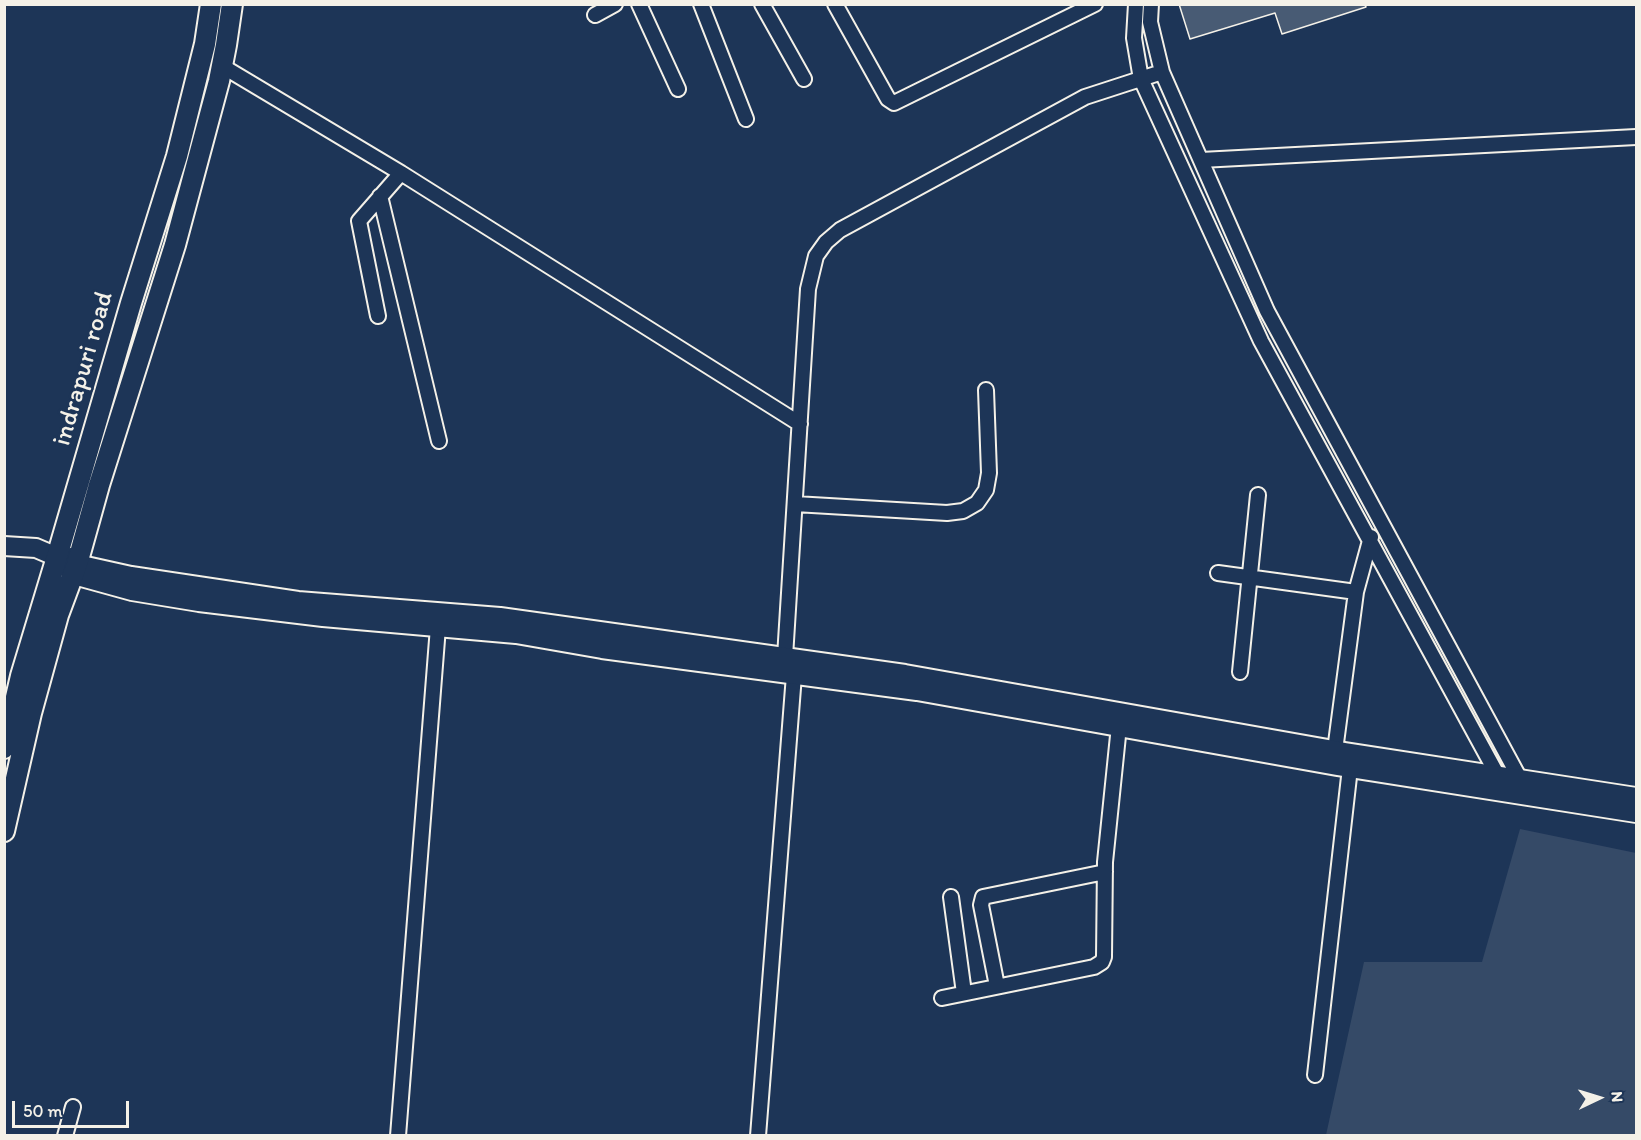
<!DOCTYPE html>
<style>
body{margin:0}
#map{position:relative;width:1641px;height:1140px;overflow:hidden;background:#1d3557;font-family:Itim,sans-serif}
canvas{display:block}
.frame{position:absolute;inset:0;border:6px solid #f4f1e8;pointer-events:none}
.north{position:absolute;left:1569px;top:1068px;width:60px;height:60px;-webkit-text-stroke:4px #1d3557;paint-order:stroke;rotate:86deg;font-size:16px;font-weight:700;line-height:24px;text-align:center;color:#f4f1e8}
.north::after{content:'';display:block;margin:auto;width:21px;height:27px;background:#f4f1e8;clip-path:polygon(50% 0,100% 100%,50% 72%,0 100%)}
.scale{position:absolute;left:12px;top:1101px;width:117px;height:27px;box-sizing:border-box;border:3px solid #f4f1e8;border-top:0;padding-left:8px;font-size:18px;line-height:21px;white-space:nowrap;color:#f4f1e8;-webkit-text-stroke:4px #1d3557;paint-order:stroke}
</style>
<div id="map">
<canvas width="1641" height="1140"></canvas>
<div class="frame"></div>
<div class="north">N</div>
<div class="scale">50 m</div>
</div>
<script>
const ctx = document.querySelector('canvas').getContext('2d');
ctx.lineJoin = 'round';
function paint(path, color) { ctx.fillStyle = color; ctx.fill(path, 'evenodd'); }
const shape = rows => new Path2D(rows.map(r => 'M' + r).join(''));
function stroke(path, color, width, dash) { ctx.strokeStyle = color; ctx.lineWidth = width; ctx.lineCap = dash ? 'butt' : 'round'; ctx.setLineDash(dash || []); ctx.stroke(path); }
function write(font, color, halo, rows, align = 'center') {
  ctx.font = font + ' Itim,sans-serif'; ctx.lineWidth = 5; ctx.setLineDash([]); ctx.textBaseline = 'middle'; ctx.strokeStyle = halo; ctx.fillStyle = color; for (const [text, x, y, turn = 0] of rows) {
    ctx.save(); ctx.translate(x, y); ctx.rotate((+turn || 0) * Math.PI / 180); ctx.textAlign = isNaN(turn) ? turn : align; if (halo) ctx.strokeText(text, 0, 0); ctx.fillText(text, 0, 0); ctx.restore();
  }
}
paint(shape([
 [1520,829,1636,853,1636,1135,1326,1135,1364,962,1482,962]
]), '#354a67');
const building = shape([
 [1179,4,1365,4,1366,7,1282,34,1275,13,1190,39,1179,4]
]);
paint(building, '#485b74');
stroke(building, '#f4f1e8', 1.5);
const street = shape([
 [639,4,678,89],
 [701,4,746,119],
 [762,4,804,79],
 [835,4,888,99,894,103,1095,4],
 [1136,4,1134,38,1141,79,1261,341,1498,776],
 [1151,4,1150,22,1162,72,1267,311,1520,779],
 [595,15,615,4],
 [222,66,401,173,800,424],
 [1201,160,1636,137],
 [380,196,439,441],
 [378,316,359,221,401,173],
 [795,504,947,513,963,511,977,503,986,490,989,473,986,390],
 [1218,573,1356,592],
 [785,657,808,289,816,256,826,242,840,230,1085,97,1162,72],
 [1240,672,1258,495],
 [1334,758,1356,592,1371,537],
 [951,897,964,993],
 [997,986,981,905,983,897,1105,872],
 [942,998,1094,967,1102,962,1104,957,1105,862,1119,726],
 [1315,1075,1350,768],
 [65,1136,73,1107],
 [398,1136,438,627],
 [758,1136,794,675]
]);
const secondary = shape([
 [4,546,36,548,57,557,74,575,132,591,199,602,323,617,516,634,602,649,917,691,1337,766,1636,813],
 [71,557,77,564,131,576,298,601,500,617,905,674,1345,752,1636,797]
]);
const primary = shape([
 [4,748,21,676,57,557,131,303,177,156,205,44,211,4],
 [4,831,31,713,58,615,77,564,99,485,175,245,219,81,226,45,232,4]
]);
stroke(street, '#f4f1e8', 18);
stroke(secondary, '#f4f1e8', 22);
stroke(primary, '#f4f1e8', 24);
stroke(street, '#1d3557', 14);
stroke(secondary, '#1d3557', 18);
stroke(primary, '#1d3557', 20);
write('26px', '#f4f1e8', '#1d3557', [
 ["indrapuri road",84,369,-74]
]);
</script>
